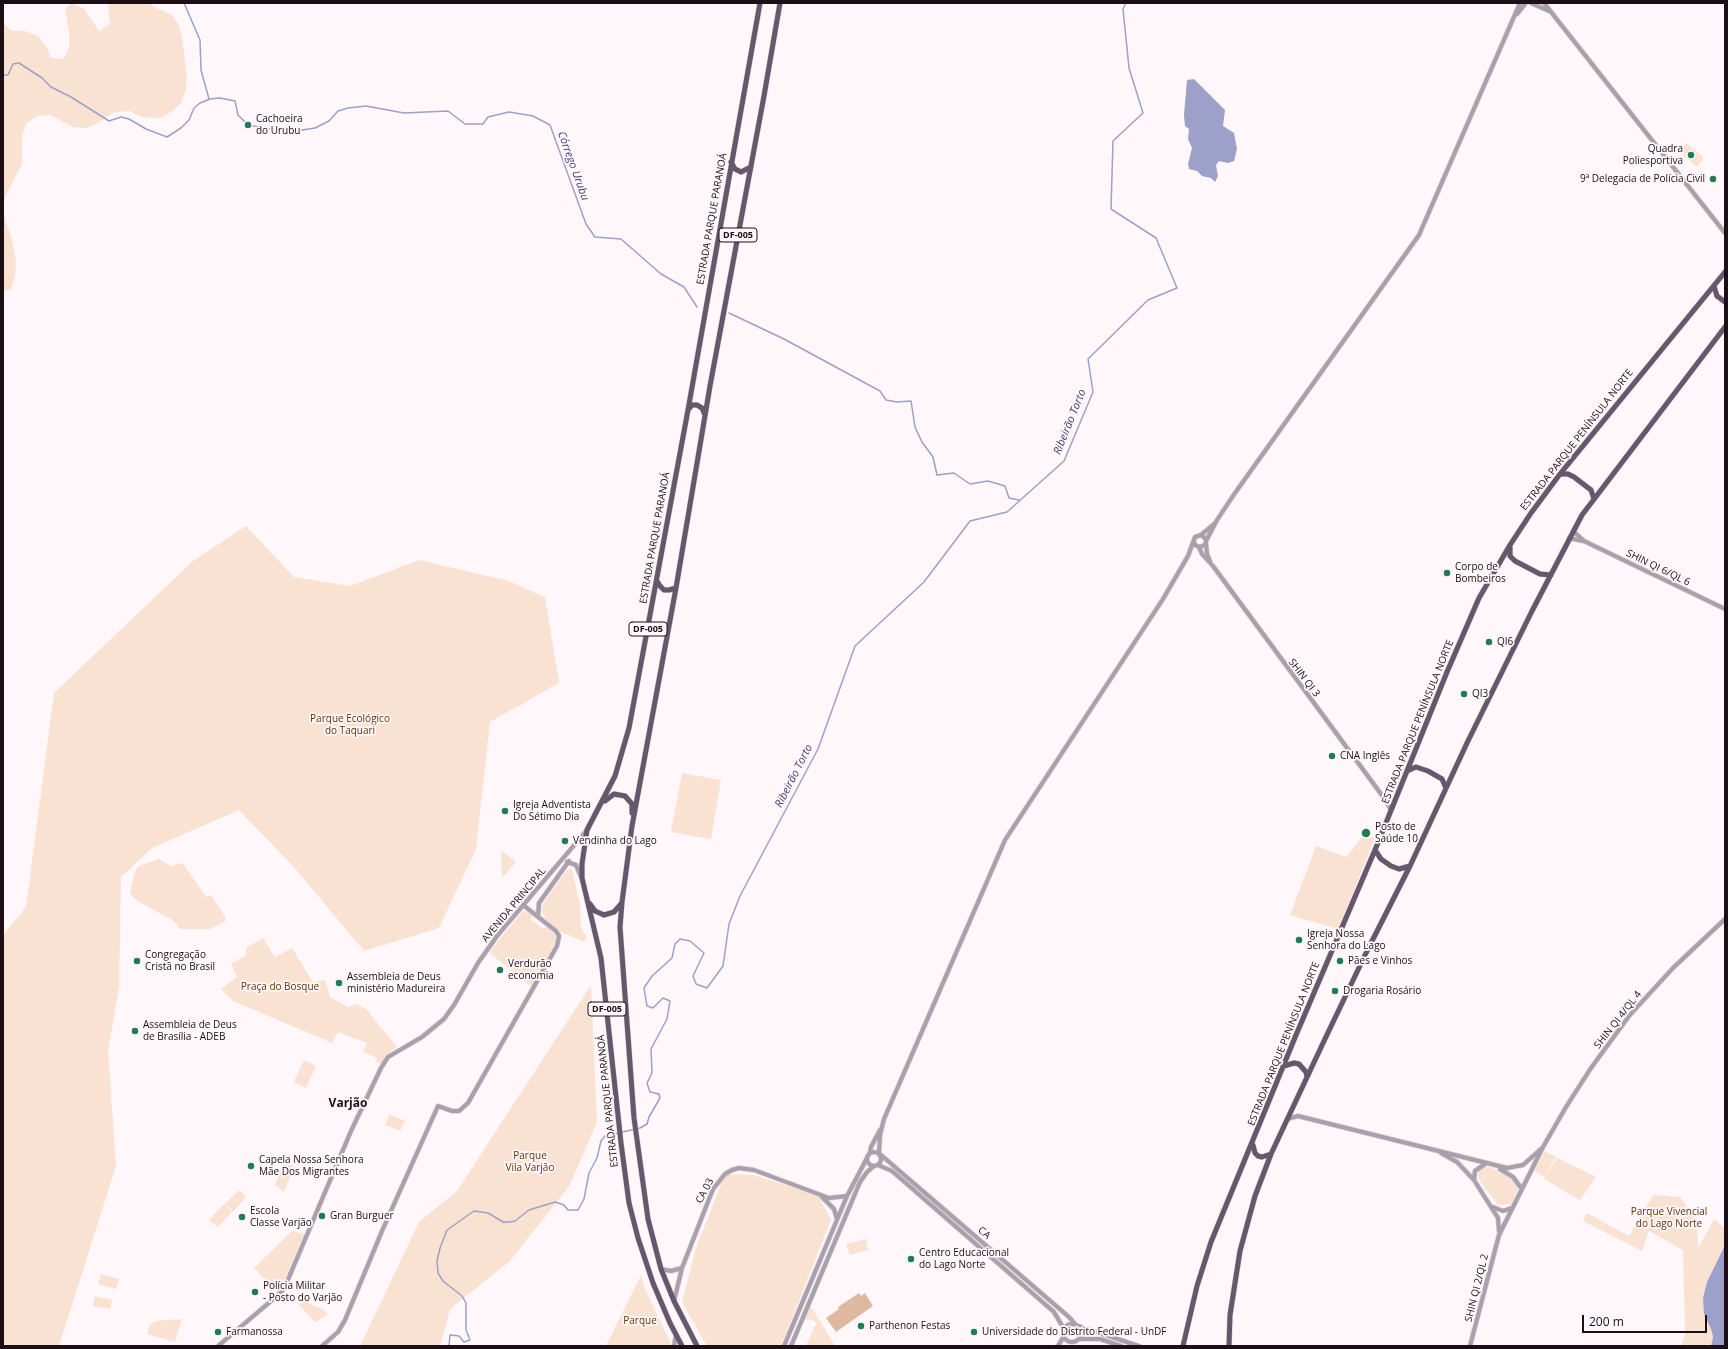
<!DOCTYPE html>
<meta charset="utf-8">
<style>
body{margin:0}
#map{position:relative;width:1728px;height:1349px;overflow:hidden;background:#fff7fa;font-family:"Open Sans",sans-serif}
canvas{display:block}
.frame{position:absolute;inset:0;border:4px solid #1c1016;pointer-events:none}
.scale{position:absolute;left:1582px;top:1315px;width:125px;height:18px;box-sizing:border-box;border:2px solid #1c1016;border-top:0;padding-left:5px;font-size:12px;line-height:14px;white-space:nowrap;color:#1c1016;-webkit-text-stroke:3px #fff7fa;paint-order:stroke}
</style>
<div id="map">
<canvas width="1728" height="1349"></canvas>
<div class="frame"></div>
<div class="scale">200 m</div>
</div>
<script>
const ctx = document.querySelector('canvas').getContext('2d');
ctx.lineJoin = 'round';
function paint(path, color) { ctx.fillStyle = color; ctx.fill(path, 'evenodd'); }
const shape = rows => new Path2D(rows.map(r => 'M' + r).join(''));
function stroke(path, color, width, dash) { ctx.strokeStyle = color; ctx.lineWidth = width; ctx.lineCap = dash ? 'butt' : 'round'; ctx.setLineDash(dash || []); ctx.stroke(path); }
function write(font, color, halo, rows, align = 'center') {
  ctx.font = font + ' "Open Sans",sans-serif'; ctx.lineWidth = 3.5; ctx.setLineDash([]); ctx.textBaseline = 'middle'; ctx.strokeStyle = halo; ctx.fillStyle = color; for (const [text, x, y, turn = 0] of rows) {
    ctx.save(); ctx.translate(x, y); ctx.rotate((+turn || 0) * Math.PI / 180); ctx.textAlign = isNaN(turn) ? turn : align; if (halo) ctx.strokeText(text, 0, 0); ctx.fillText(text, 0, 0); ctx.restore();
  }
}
paint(shape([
 [72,3,84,9,99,31,110,24,108,3,149,3,158,9,171,14,179,25,182,38,187,77,186,91,181,103,171,112,159,118,141,117,130,111,115,112,98,123,86,128,73,127,50,115,37,116,26,124,22,137,22,164,5,197,3,210,6,223,11,235,16,262,15,276,11,289,3,292,3,23,12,31,25,31,38,36,46,46,51,58,64,59,69,47,69,33,65,9],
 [1686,143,1704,158,1697,167,1679,152],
 [246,526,294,577,350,586,419,560,509,581,545,597,559,683,490,722,476,849,439,928,364,951,294,867,239,810,152,848,121,877,119,988,108,1050,116,1166,59,1346,3,1346,3,935,26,907,54,693,193,561],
 [682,773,721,780,711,839,671,832],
 [1363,836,1375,838,1338,929,1290,915,1316,846,1346,857],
 [501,850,516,862,502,878],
 [159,859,171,866,183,863,206,897,211,895,226,918,225,921,210,929,180,929,174,921,136,900,130,893,135,871,139,866],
 [572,869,580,905,581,927,587,938,584,942,561,932,545,918,542,912,543,904,549,895,567,870],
 [524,911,532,915,531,920,543,929,547,926,554,933,556,938,555,943,533,985,530,986,491,954,490,951,522,912],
 [263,938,275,957,292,948,313,982,325,980,330,997,348,1007,356,1004,366,1009,397,1047,386,1055,381,1064,376,1062,377,1058,363,1052,367,1043,338,1032,332,1043,233,1001,221,989,237,977,231,964,246,955,246,948],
 [591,985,597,1122,570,1185,510,1261,450,1309,440,1346,360,1346,419,1222,457,1191],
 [304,1060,316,1066,306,1088,294,1082],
 [389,1114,405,1121,400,1131,385,1125],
 [1545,1151,1556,1157,1545,1177,1534,1171],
 [1557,1158,1596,1177,1580,1200,1544,1179],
 [284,1162,294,1166,284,1192,275,1185],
 [1489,1167,1500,1171,1515,1181,1518,1189,1512,1204,1498,1205,1479,1180,1478,1172,1481,1168],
 [725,1174,753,1175,818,1195,831,1220,781,1346,707,1346,682,1302,696,1248],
 [239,1190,246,1197,233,1212,225,1204],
 [1653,1195,1680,1197,1697,1221,1698,1248,1714,1219,1725,1228,1725,1245,1707,1282,1704,1314,1711,1329,1713,1338,1711,1346,1681,1346,1685,1333,1683,1250,1649,1231,1642,1251,1583,1221,1587,1213,1629,1236],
 [224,1204,232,1212,218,1227,209,1220],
 [292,1231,304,1234,282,1286,277,1292,254,1268],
 [866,1239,868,1250,850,1255,846,1244],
 [101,1274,119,1279,116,1289,98,1284],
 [641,1275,645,1289,672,1346,606,1346],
 [95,1296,112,1300,110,1309,93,1306],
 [301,1300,322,1309,328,1314,315,1322,298,1304],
 [809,1307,812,1308,835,1346,806,1346,816,1324,815,1321,805,1319],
 [182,1319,175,1342,147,1334,149,1326,155,1321]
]), '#fae2d2');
paint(shape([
 [859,1293,861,1296,865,1293,873,1306,836,1332,826,1318,839,1309,838,1307]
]), '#dfb99f');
paint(shape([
 [1194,79,1225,110,1223,126,1234,133,1237,149,1234,161,1228,163,1219,161,1216,165,1218,176,1215,182,1211,178,1202,176,1197,171,1189,169,1188,164,1192,148,1188,139,1189,129,1185,126,1184,115,1187,80],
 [1725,1245,1725,1346,1711,1346,1713,1337,1711,1329,1704,1314,1703,1298,1707,1282]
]), '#9da0c8');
stroke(shape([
 [184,3,200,40,201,70,209,99],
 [3,75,8,75,13,64,19,63,42,78,51,87,71,97,109,121,121,117,129,119,146,129,167,137,181,128,189,120,194,108,200,103,210,99,220,98,235,101,238,115,248,125,282,131,296,131,315,128,329,121,338,111,348,108,366,106,404,113,448,111,465,124,483,124,488,117,509,112,533,116,550,125,586,224,595,237,621,239,661,274,684,287,697,307],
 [729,313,784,339,880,391,886,400,897,402,911,401,915,427,922,442,933,457,937,475,954,473,970,484,988,481,1005,486,1009,498,1019,500],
 [449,1346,450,1335,459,1336,464,1342,470,1340,466,1330,466,1303,462,1296,443,1281,438,1273,437,1261,440,1248,447,1230,474,1211,488,1213,503,1222,509,1222,515,1221,529,1210,555,1202,564,1205,568,1210,578,1210,584,1199,589,1173,597,1158,601,1141,605,1136,640,1128,647,1124,649,1117,660,1098,659,1094,650,1092,647,1083,652,1073,651,1049,667,1019,670,1001,663,998,653,1008,647,1006,644,988,652,976,672,958,675,944,680,939,690,941,704,953,693,976,696,984,707,988,723,966,729,924,740,896,818,749,855,646,924,582,970,521,1007,512,1064,461,1093,392,1088,359,1148,300,1177,288,1156,238,1111,209,1113,141,1143,113,1129,68,1123,9,1126,3]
]), '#9da0c8', 1.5);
const minor = shape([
 [1531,3,1549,11],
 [1544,3,1725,233],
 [1517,14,1525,4],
 [1573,531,1584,541,1725,609],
 [1201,535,1214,524],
 [1569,538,1583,541],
 [1206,541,1217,520,1235,493,1419,235,1520,3],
 [1206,543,1207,554,1210,561],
 [1199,547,1202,554,1213,566,1384,798,1391,810],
 [567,862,576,865,581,877],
 [538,916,539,903,569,861],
 [1287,1119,1298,1116,1507,1168,1523,1165,1541,1149],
 '867 1159a7 7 0 1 1 14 0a7 7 0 1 1-14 0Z',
 [870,1153,871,1147,880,1130],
 [879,1153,880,1135,884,1119,1005,840,1163,599,1188,556,1195,537,1201,535,1205,538,1206,541,1205,545,1199,547,1195,545,1194,542],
 [1441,1153,1457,1162,1474,1180,1498,1218,1499,1231],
 [881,1155,1069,1317,1075,1324],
 [878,1165,892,1171,1054,1312,1064,1329],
 [1500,1169,1513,1177,1522,1189],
 [1474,1180,1475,1171,1485,1164],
 [822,1197,834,1209,837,1219],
 [1493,1207,1503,1211,1512,1208],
 [661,1269,671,1271,682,1268],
 [674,1301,682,1268,713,1189,725,1174,732,1170,739,1168,754,1170,829,1198,847,1196],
 '1063 1333a9 9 0 1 1 18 0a9 9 0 1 1-18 0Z',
 [1078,1326,1139,1346],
 [1079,1339,1100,1339,1121,1346],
 [218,1346,277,1296,284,1289,351,1131,381,1068,388,1057,422,1037,444,1019,454,1005,478,963,497,936,587,830],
 [322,1346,338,1332,345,1320,382,1231,438,1106,452,1111,459,1111,468,1103,557,946,559,936,556,931,523,905],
 [674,1346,676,1335],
 [784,1346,847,1196,867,1158],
 [791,1346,860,1182,867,1172,874,1166],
 [1058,1346,1064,1336],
 [1470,1346,1499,1235,1543,1147,1566,1107,1591,1068,1629,1016,1673,968,1725,919]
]);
const major = shape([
 [731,162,735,169,741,172,751,167],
 [1714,286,1717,296,1725,302],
 [688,410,692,405,697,405,702,408,705,415],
 [1560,474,1568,474,1574,477,1591,490,1594,499],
 [1510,546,1510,556,1515,561,1540,574,1551,575],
 [657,581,660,586,664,590,669,590,676,588],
 [1407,771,1416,767,1428,771,1442,779,1446,788],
 [605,801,614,794,625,796,632,804,632,813],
 [1375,850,1381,859,1391,866,1399,869,1410,866],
 [590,904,595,911,604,915,614,912,621,904],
 [1284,1066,1294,1063,1299,1064,1306,1072,1307,1077],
 [1253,1145,1255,1153,1258,1156,1262,1157,1271,1154],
 [682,1346,670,1323,653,1283,638,1238,629,1203,621,1143,601,958,582,878,582,864,587,830,615,776,629,728,688,410,760,3],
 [697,1346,674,1301,661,1269,648,1219,634,1118,620,927,622,902,632,826,676,588,710,386,764,96,780,3],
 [1183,1346,1197,1286,1211,1242,1296,1035,1375,850,1447,672,1479,598,1510,545,1531,513,1560,474,1725,272],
 [1229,1346,1230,1315,1240,1251,1255,1196,1271,1154,1324,1041,1367,951,1410,866,1467,743,1532,611,1582,515,1725,327]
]);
stroke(minor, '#dbd2d6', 5.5);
stroke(major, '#dbd2d6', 6);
stroke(minor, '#a8a0ac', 4);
stroke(major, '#65576c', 5);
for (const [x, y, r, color] of [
 [248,125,4,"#207c52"],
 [1691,155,4,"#207c52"],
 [1713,179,4,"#207c52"],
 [1447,573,4,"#207c52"],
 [1489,642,4,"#207c52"],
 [1464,694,4,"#207c52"],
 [1332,756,4,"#207c52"],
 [505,811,4,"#207c52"],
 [1366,833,5,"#207c52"],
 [565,841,4,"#207c52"],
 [1299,940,4,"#207c52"],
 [137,961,4,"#207c52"],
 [1340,961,4,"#207c52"],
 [500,970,4,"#207c52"],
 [339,983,4,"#207c52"],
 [1335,991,4,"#207c52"],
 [135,1031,4,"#207c52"],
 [251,1166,4,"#207c52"],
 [322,1216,4,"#207c52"],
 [242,1217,4,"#207c52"],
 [911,1259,4,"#207c52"],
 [255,1292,4,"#207c52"],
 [861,1326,4,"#207c52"],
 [218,1332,4,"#207c52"],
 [974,1332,4,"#207c52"]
]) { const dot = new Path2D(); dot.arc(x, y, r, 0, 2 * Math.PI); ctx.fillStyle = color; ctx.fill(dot); stroke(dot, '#fff7fa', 1.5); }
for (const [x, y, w] of [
 [738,235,38],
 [648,629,38],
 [607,1009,38]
]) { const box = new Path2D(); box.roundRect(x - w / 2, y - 7, w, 14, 3); ctx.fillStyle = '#fff7fa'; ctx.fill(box); stroke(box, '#1c1016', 1); }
write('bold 9px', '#1c1016', null, [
 ["DF-005",738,235],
 ["DF-005",648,629],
 ["DF-005",607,1009]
]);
write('10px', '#1c1016', '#fff7fa', [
 ["Cachoeira",256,119],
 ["do Urubu",256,131],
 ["Quadra",1683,149,"right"],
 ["Poliesportiva",1683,161,"right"],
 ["9ª Delegacia de Polícia Civil",1705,179,"right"],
 ["Corpo de",1455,567],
 ["Bombeiros",1455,579],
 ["QI6",1497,642],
 ["QI3",1472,694],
 ["CNA Inglês",1340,756],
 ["Igreja Adventista",513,805],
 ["Do Sétimo Dia",513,817],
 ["Posto de",1375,827],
 ["Saúde 10",1375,839],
 ["Vendinha do Lago",573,841],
 ["Igreja Nossa",1307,934],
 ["Senhora do Lago",1307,946],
 ["Congregação",145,955],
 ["Cristã no Brasil",145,967],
 ["Pães e Vinhos",1348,961],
 ["Verdurão",508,964],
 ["economia",508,976],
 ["Assembleia de Deus",347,977],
 ["ministério Madureira",347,989],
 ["Drogaria Rosário",1343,991],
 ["Assembleia de Deus",143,1025],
 ["de Brasília - ADEB",143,1037],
 ["Capela Nossa Senhora",259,1160],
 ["Mãe Dos Migrantes",259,1172],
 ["Escola",250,1211],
 ["Classe Varjão",250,1223],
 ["Gran Burguer",330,1216],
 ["Centro Educacional",919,1253],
 ["do Lago Norte",919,1265],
 ["Polícia Militar",263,1286],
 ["- Posto do Varjão",263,1298],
 ["Parthenon Festas",869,1326],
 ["Farmanossa",226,1332],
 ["Universidade do Distrito Federal - UnDF",982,1332]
], 'left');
write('10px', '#1c1016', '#fff7fa', [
 ["ESTRADA PARQUE PARANOÁ",712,219,-80],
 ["ESTRADA PARQUE PENÍNSULA NORTE",1577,440,-52],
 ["ESTRADA PARQUE PARANOÁ",655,538,-80],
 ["SHIN QI 6/QL 6",1658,568,26],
 ["SHIN QI 3",1304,678,53],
 ["ESTRADA PARQUE PENÍNSULA NORTE",1418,722,-68],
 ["AVENIDA PRINCIPAL",514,905,-50],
 ["SHIN QI 4/QL 4",1618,1020,-52],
 ["ESTRADA PARQUE PENÍNSULA NORTE",1284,1044,-68],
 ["ESTRADA PARQUE PARANOÁ",608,1101,-96],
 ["CA 03",705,1191,-62],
 ["CA",984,1233,41],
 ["SHIN QI 2/QL 2",1477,1288,-76]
]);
write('10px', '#633306', '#fff7fa', [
 ["Parque Ecológico",350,719],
 ["do Taquari",350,731],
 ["Praça do Bosque",280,987],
 ["Parque",530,1156],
 ["Vila Varjão",530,1168],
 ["Parque Vivencial",1669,1212],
 ["do Lago Norte",1669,1224],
 ["Parque",640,1321]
]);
write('italic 11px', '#404176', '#fff7fa', [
 ["Córrego Urubu",573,166,70],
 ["Ribeirão Torto",1070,422,-68],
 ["Ribeirão Torto",794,776,-63]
]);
write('bold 12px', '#1c1016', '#fff7fa', [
 ["Varjão",348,1104]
]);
</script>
